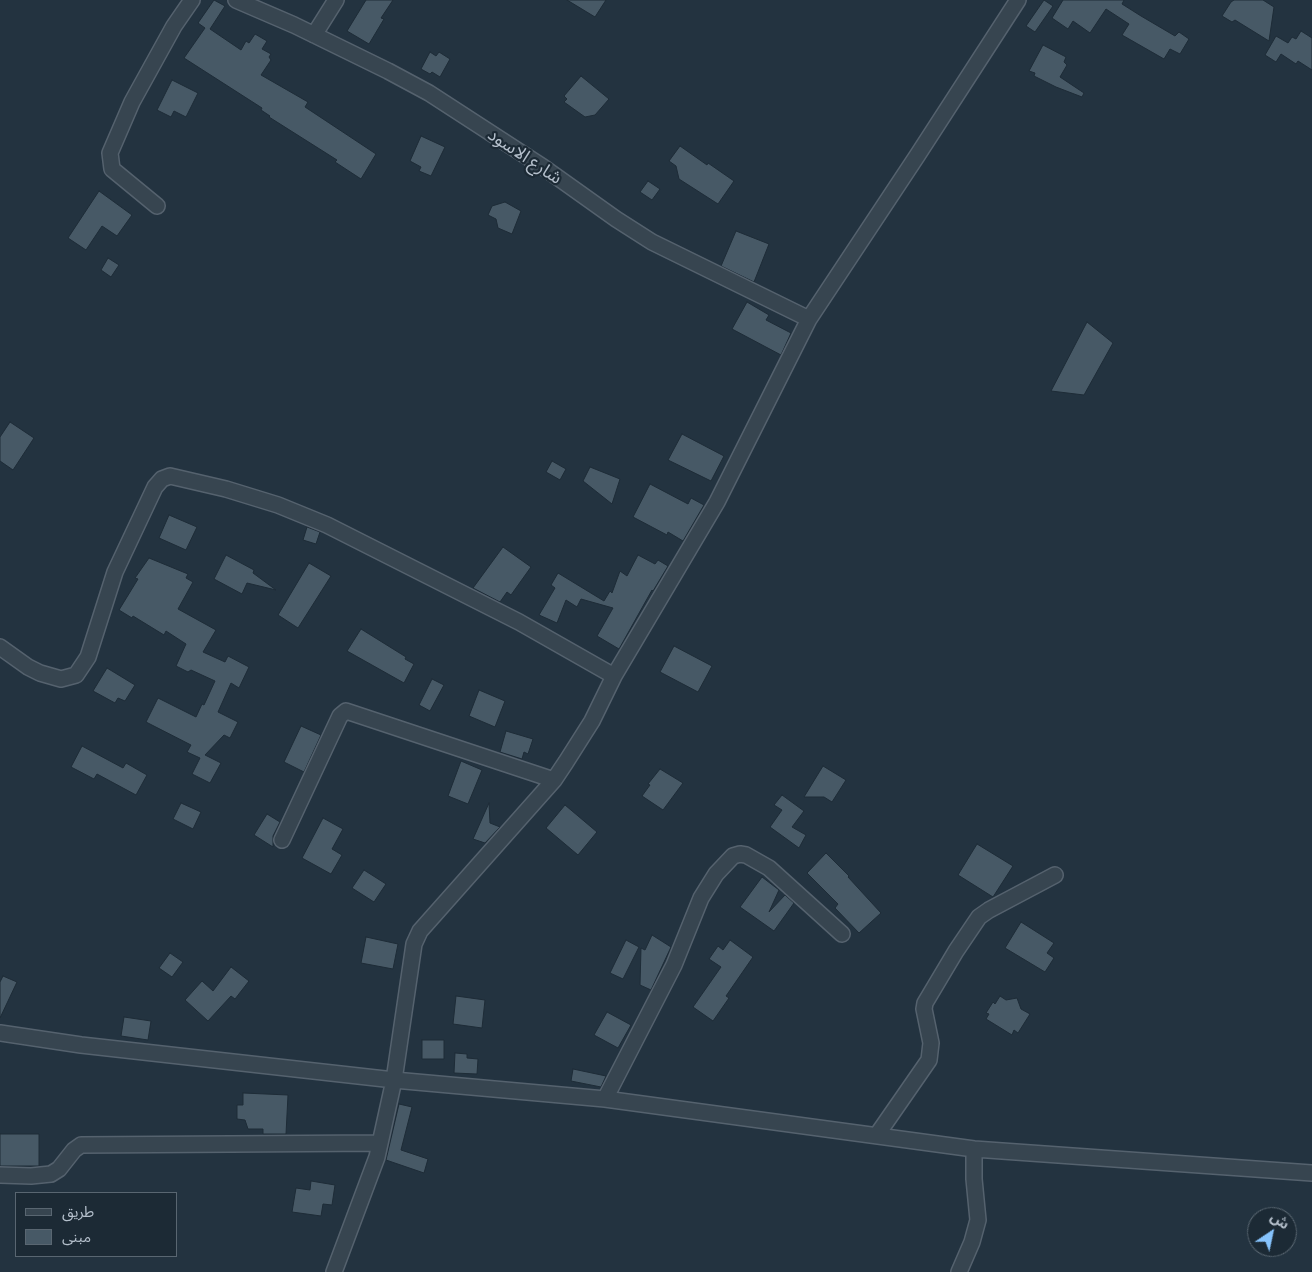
<!DOCTYPE html>
<meta charset="utf-8">
<style>
body{margin:0}
#map{position:relative;width:1312px;height:1272px;overflow:hidden;background:#233340;font-family:"Exo 2","Noto Sans Arabic",sans-serif}
canvas{display:block}
.legend{position:absolute;left:15px;top:1192px;width:162px;height:65px;box-sizing:border-box;background:#1c2a35;border:1px solid #596671;margin:0;padding:6px 9px;list-style:none;font-size:15px;color:#b4bfcb}
.legend li{display:flex;align-items:center;gap:10px;height:25px}
.legend b{width:25px;border:1px solid #596671}
.north{position:absolute;left:1247px;top:1207px;width:50px;height:50px;box-sizing:border-box;background:#1c2a35;border:1px solid #596671;border-radius:50%;rotate:34deg;font-size:14px;font-weight:700;line-height:20px;text-align:center;color:#b4bfcb}
.north::after{content:'';display:block;margin:auto;width:18px;height:22px;background:#86c3fd;clip-path:polygon(50% 0,100% 100%,50% 72%,0 100%)}
</style>
<div id="map">
<canvas width="1312" height="1272"></canvas>
<ul class="legend">
<li><b style="height:6px;background:#374550"></b>طريق</li>
<li><b style="height:14px;background:#475966"></b>مبنى</li>
</ul>
<div class="north">ش</div>
</div>
<script>
const ctx = document.querySelector('canvas').getContext('2d');
ctx.lineJoin = 'round';
function paint(path, color) { ctx.fillStyle = color; ctx.fill(path, 'evenodd'); }
const shape = rows => new Path2D(rows.map(r => 'M' + r).join(''));
function stroke(path, color, width, dash) { ctx.strokeStyle = color; ctx.lineWidth = width; ctx.lineCap = dash ? 'butt' : 'round'; ctx.setLineDash(dash || []); ctx.stroke(path); }
function write(font, color, halo, rows, align = 'center') {
  ctx.font = font + ' "Exo 2","Noto Sans Arabic",sans-serif'; ctx.lineWidth = 4.5; ctx.setLineDash([]); ctx.textBaseline = 'middle'; ctx.strokeStyle = halo; ctx.fillStyle = color; for (const [text, x, y, turn = 0] of rows) {
    ctx.save(); ctx.translate(x, y); ctx.rotate((+turn || 0) * Math.PI / 180); ctx.textAlign = isNaN(turn) ? turn : align; if (halo) ctx.strokeText(text, 0, 0); ctx.fillText(text, 0, 0); ctx.restore();
  }
}
const building = shape([
 [214,0,225,6,210,29,241,50,246,41,249,43,255,34,267,41,262,49,271,54,269,57,271,60,261,75,308,102,305,107,376,154,361,179,335,162,337,160,269,117,270,116,261,110,262,108,184,58,205,28,198,23,214,0],
 [366,0,393,0,381,18,384,19,369,44,347,31,366,0],
 [567,0,606,0,595,17,567,0],
 [1044,0,1053,6,1035,32,1026,26,1044,0],
 [1063,0,1124,0,1122,4,1141,16,1175,36,1179,32,1189,39,1180,54,1170,49,1164,59,1122,35,1129,24,1106,9,1090,33,1073,21,1068,29,1052,18,1063,0],
 [1234,0,1263,0,1274,7,1269,41,1235,20,1232,22,1222,16,1231,2,1234,0],
 [1301,31,1312,38,1312,70,1298,61,1296,64,1281,54,1276,62,1265,55,1276,36,1288,43,1292,37,1296,39,1301,31],
 [1043,45,1066,57,1064,62,1067,65,1060,77,1084,93,1082,97,1056,87,1034,76,1035,73,1029,71,1043,45],
 [430,52,436,56,439,52,450,59,440,77,432,72,430,74,421,69,430,52],
 [581,76,609,99,595,115,585,117,564,102,567,99,564,96,581,76],
 [172,80,198,93,186,117,174,111,171,117,157,110,172,80],
 [421,136,445,147,431,176,419,171,421,167,410,161,421,136],
 [680,146,707,165,708,163,734,181,718,204,679,179,676,166,669,161,680,146],
 [648,181,660,189,652,200,640,192,648,181],
 [99,191,132,215,117,236,102,226,86,250,68,238,99,191],
 [505,202,521,211,512,234,498,228,496,219,488,215,492,206,505,202],
 [736,231,769,244,754,282,721,266,736,231],
 [108,258,119,265,111,277,101,270,108,258],
 [747,302,769,315,766,320,791,333,781,355,732,329,747,302],
 [1087,322,1113,343,1084,395,1051,391,1087,322],
 [10,422,34,438,13,470,0,461,0,437,10,422],
 [682,434,724,456,711,481,668,460,682,434],
 [552,461,566,469,560,480,546,472,552,461],
 [590,467,620,479,612,504,583,481,590,467],
 [650,484,688,504,691,498,704,505,683,541,668,532,667,535,633,517,650,484],
 [169,515,197,527,186,550,159,538,169,515],
 [307,527,320,532,316,544,303,540,307,527],
 [503,547,531,567,511,595,507,592,500,602,473,588,503,547],
 [226,555,254,570,253,573,276,590,247,583,242,594,214,579,226,555],
 [638,555,655,564,658,560,668,566,653,591,652,590,619,649,597,636,613,608,581,599,577,607,566,600,557,623,539,615,555,588,551,585,558,573,604,601,610,591,612,593,620,571,627,576,638,555],
 [149,558,188,574,186,578,193,582,178,609,216,630,203,652,225,662,228,656,249,667,239,688,231,683,218,712,238,722,230,738,224,735,205,755,221,763,210,783,192,774,200,758,187,752,191,745,146,722,158,698,196,717,202,704,204,705,215,681,191,670,188,672,176,666,186,644,166,631,164,635,133,616,132,618,119,610,138,579,135,578,149,558],
 [309,563,331,576,298,628,278,615,309,563],
 [361,629,406,657,405,659,414,664,404,683,347,651,361,629],
 [674,646,712,666,698,692,660,672,674,646],
 [107,668,135,685,125,701,118,698,115,703,93,691,107,668],
 [432,679,444,685,430,711,419,705,432,679],
 [479,690,505,701,495,727,469,716,479,690],
 [301,726,321,735,304,772,284,762,301,726],
 [506,731,533,739,528,754,524,752,522,759,500,752,506,731],
 [82,746,123,768,126,763,147,775,136,795,97,774,94,779,71,767,82,746],
 [461,761,482,770,468,804,448,796,461,761],
 [823,766,846,780,832,802,824,797,804,797,823,766],
 [660,769,683,783,663,810,642,796,650,785,648,784,660,769],
 [782,795,804,811,792,827,806,835,799,848,770,827,782,810,774,805,782,795],
 [181,803,201,812,193,829,173,819,181,803],
 [489,803,490,823,500,827,485,843,473,839,489,803],
 [565,805,597,832,578,855,546,828,565,805],
 [267,814,280,822,273,836,273,847,254,835,267,814],
 [323,818,343,829,332,849,342,855,331,874,302,858,323,818],
 [977,844,1013,866,993,897,958,875,977,844],
 [826,853,849,876,848,877,881,913,859,933,835,908,838,904,807,873,826,853],
 [364,870,386,884,374,902,352,888,364,870],
 [762,877,779,890,769,912,785,895,794,903,774,931,740,907,762,877],
 [1021,922,1054,943,1047,953,1054,958,1045,972,1005,948,1021,922],
 [652,935,671,947,651,990,640,985,641,948,645,950,652,935],
 [366,937,398,944,393,969,361,963,366,937],
 [626,940,639,947,623,979,610,973,626,940],
 [730,940,753,957,726,996,729,998,713,1021,693,1007,721,967,709,959,718,946,723,950,730,940],
 [170,953,183,962,172,977,159,968,170,953],
 [231,967,249,981,235,999,231,996,208,1021,185,1000,202,981,213,991,231,967],
 [3,976,17,982,0,1018,0,982,3,976],
 [456,996,485,1000,482,1028,453,1024,456,996],
 [1000,996,1006,1000,1017,998,1021,1009,1030,1014,1018,1033,1014,1030,1012,1035,986,1019,989,1014,986,1013,993,1002,995,1004,1000,996],
 [607,1012,631,1025,618,1048,594,1035,607,1012],
 [124,1017,151,1021,148,1040,121,1036,124,1017],
 [422,1040,444,1040,444,1059,422,1059,422,1040],
 [455,1053,467,1054,467,1058,478,1059,477,1074,454,1073,455,1053],
 [573,1069,606,1076,601,1087,571,1081,573,1069],
 [243,1093,288,1095,286,1134,263,1134,263,1129,248,1129,245,1120,237,1119,237,1105,243,1105,243,1093],
 [399,1104,412,1107,401,1150,428,1159,424,1173,386,1160,399,1104],
 [0,1134,39,1134,39,1166,0,1166,0,1134],
 [311,1181,335,1185,332,1205,323,1204,321,1216,292,1212,296,1188,310,1190,311,1181]
]);
paint(building, '#475966');
stroke(building, '#1e2c37', 1);
const minor = shape([
 [236,0,294,25,388,71,429,93,543,167,616,219,652,242,809,319],
 [314,35,336,0],
 [157,206,112,169,110,153,132,102,174,26,192,0],
 [0,647,28,667,40,673,61,679,76,675,88,657,115,572,155,487,162,479,170,476,226,489,278,505,327,525,519,622,614,676],
 [282,840,340,716,346,711,554,780],
 [0,1033,81,1045,394,1080,605,1099,974,1149,1312,1173],
 [605,1099,674,965,701,898,716,874,733,856,740,854,746,855,769,868,842,934],
 [877,1135,929,1060,931,1043,924,1009,925,1003,956,951,979,917,989,910,1055,875],
 [0,1175,31,1176,51,1174,59,1169,74,1150,81,1145,380,1143],
 [334,1272,377,1157,394,1080,414,944,420,931,554,780,566,762,592,721,614,676,717,502,809,319,917,156,1018,0],
 [959,1272,972,1242,978,1220,974,1179,974,1149]
]);
stroke(minor, '#55626e', 18);
stroke(minor, '#374550', 15);
write('18px', '#b4bfcb', '#1c2a35', [
 ["شارع الاسود",525,156,34]
]);
</script>
